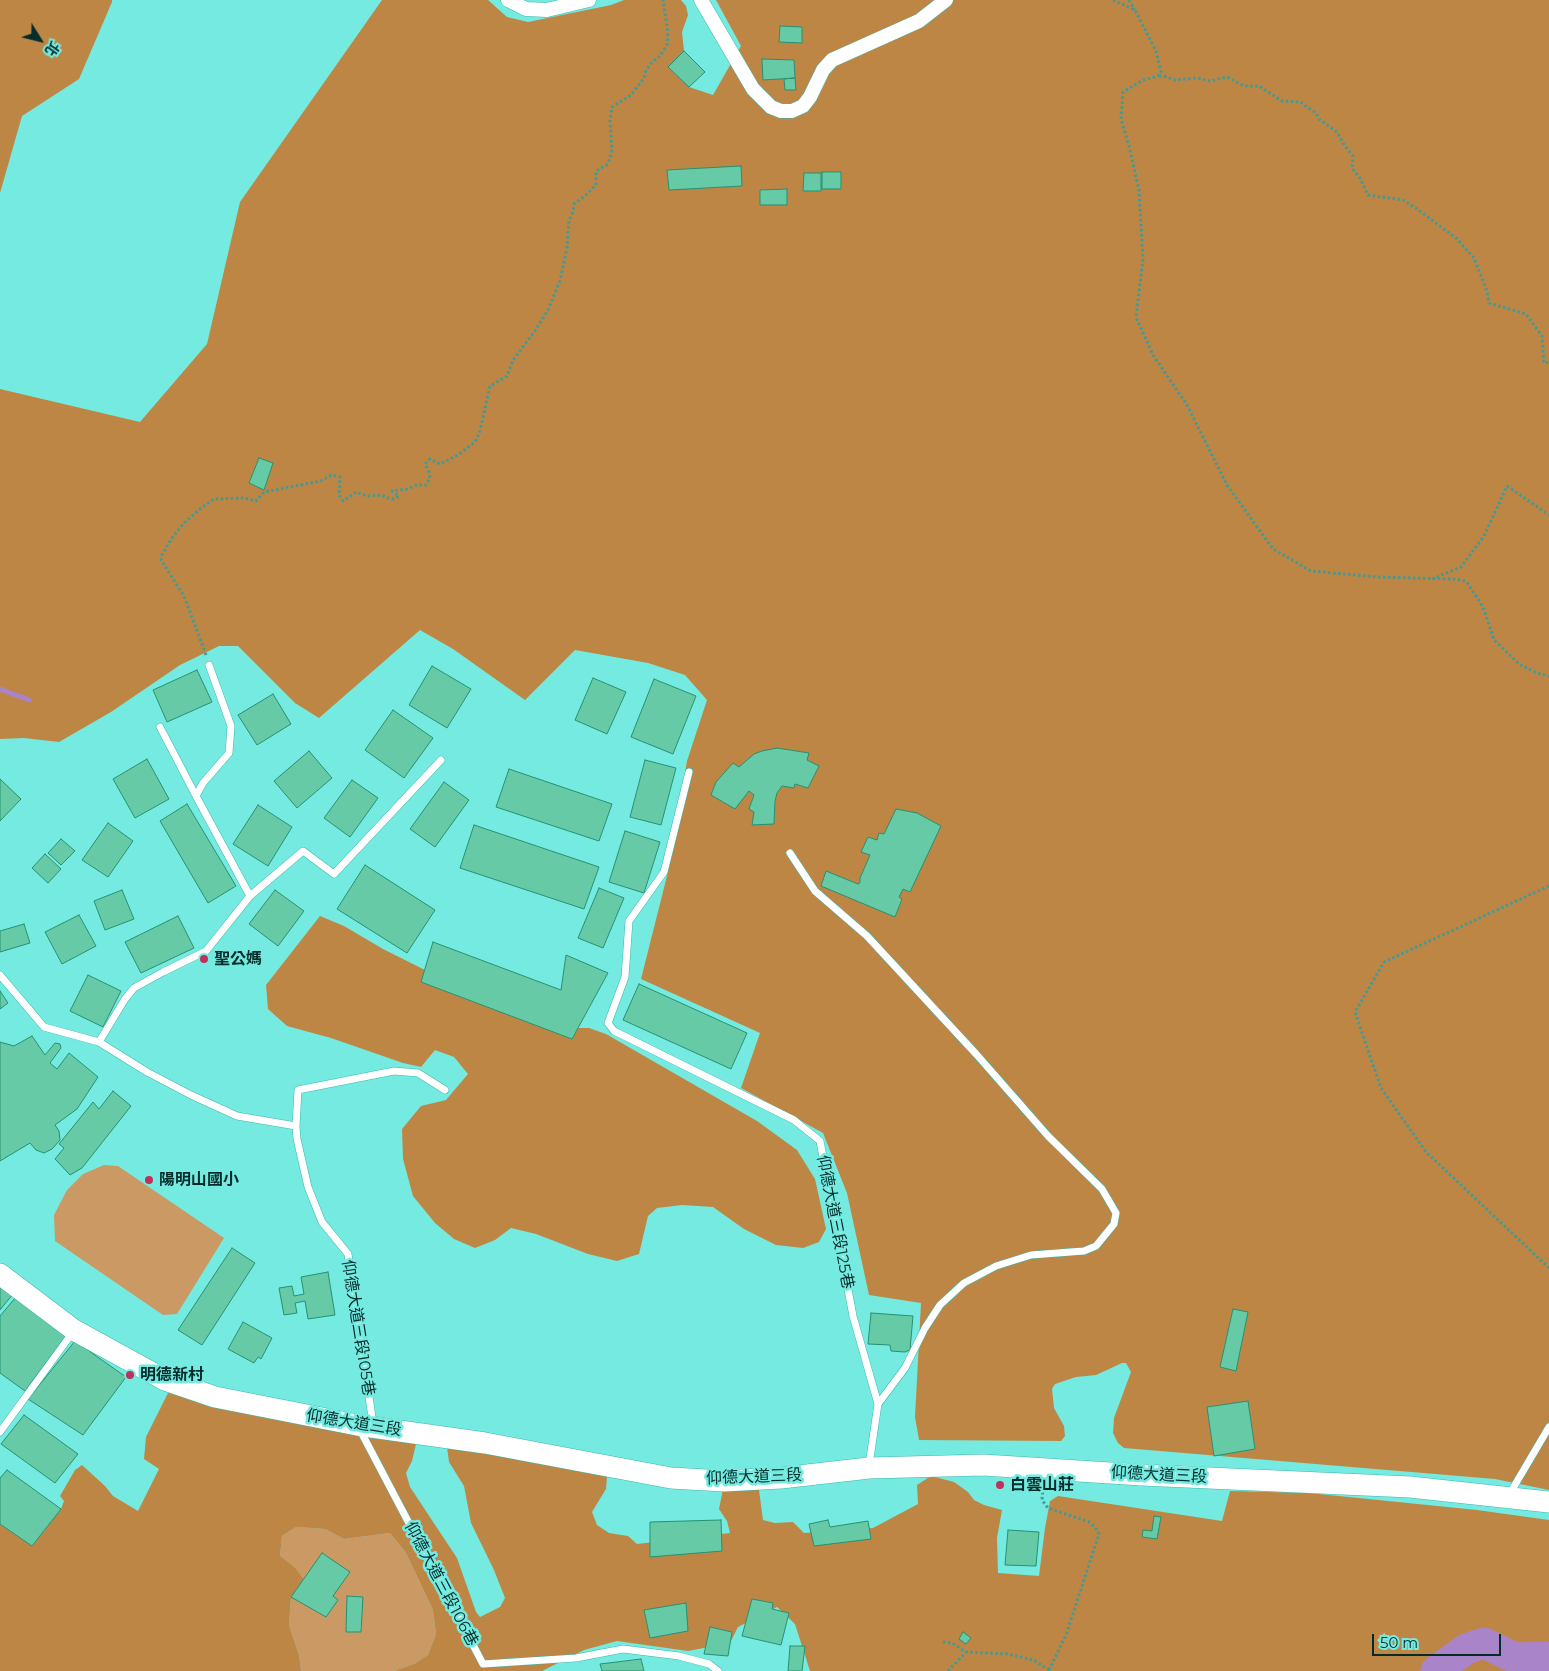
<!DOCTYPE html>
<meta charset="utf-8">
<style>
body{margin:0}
#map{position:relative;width:1549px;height:1671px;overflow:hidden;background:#75eae0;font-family:Montserrat,"Noto Sans TC",sans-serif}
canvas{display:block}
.north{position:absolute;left:15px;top:15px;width:50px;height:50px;-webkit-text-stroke:4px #75eae0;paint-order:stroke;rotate:126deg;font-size:14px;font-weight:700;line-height:20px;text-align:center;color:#042c2a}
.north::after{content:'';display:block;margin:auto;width:18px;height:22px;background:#042c2a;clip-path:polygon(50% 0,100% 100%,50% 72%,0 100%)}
.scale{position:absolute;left:1372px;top:1634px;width:129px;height:22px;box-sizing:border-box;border:2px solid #042c2a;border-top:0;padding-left:6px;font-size:15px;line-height:18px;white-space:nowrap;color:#042c2a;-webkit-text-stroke:4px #75eae0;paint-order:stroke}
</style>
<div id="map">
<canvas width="1549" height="1671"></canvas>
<div class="north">北</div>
<div class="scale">50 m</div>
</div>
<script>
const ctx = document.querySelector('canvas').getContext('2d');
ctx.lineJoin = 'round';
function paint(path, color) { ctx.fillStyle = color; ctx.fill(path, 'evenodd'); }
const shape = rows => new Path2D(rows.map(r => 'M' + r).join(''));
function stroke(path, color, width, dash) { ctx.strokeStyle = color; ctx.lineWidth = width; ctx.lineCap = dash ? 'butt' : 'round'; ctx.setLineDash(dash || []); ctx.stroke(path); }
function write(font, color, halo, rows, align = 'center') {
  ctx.font = font + ' Montserrat,"Noto Sans TC",sans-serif'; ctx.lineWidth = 5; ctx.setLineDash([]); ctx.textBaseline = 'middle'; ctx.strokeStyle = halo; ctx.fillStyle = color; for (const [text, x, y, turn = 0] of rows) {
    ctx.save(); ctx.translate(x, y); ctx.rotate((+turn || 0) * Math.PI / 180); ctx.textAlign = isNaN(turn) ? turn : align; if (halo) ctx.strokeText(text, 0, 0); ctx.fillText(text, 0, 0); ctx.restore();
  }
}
paint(shape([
 [104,1165,118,1166,224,1238,177,1314,163,1315,55,1241,54,1215,67,1190,83,1174],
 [296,1527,325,1529,344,1539,390,1533,406,1553,433,1610,436,1634,428,1655,414,1664,394,1671,301,1671,299,1655,289,1625,291,1597,280,1556,282,1536]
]), '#cb9963');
paint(shape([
 [0,0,112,0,112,2,79,79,22,116,0,193],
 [382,0,488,0,507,17,528,22,611,5,624,0,681,0,686,6,688,15,682,32,684,51,668,67,689,87,713,95,741,46,716,0,1549,0,1549,1490,1495,1479,1124,1448,1118,1443,1113,1433,1114,1418,1131,1372,1126,1363,1122,1363,1096,1375,1076,1377,1055,1384,1052,1389,1054,1408,1064,1426,1065,1436,1061,1441,919,1440,915,1417,921,1303,869,1295,847,1193,823,1133,741,1088,760,1033,641,979,667,876,687,761,707,700,685,675,648,663,575,650,525,700,453,649,420,630,319,718,295,703,238,646,219,646,180,665,111,712,59,742,24,738,0,739,0,389,140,422,207,344,240,202],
 [320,916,344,926,383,949,425,970,422,982,572,1039,578,1028,589,1028,606,1034,757,1121,797,1150,815,1179,826,1229,819,1242,803,1248,776,1245,744,1229,713,1207,682,1205,657,1208,648,1216,639,1254,617,1261,588,1254,536,1234,511,1228,495,1240,475,1248,454,1239,435,1223,413,1196,403,1159,402,1129,421,1106,446,1100,468,1074,454,1057,435,1050,421,1067,403,1063,331,1038,287,1026,268,1009,266,985],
 [169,1391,416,1444,412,1461,406,1473,410,1487,457,1558,476,1612,480,1617,500,1607,505,1598,494,1570,471,1523,464,1486,449,1462,447,1447,596,1470,607,1477,606,1489,592,1512,597,1525,609,1533,628,1536,637,1544,730,1533,727,1521,719,1509,723,1489,738,1487,759,1490,763,1520,775,1523,793,1522,804,1533,873,1528,918,1504,917,1485,931,1476,954,1482,968,1492,974,1500,984,1505,1002,1510,997,1538,998,1573,1039,1576,1045,1528,1050,1501,1058,1496,1222,1521,1230,1491,1309,1493,1477,1510,1549,1520,1549,1671,810,1671,795,1624,777,1607,738,1627,730,1643,688,1651,617,1641,584,1650,542,1671,394,1671,414,1664,428,1655,436,1634,433,1610,406,1553,390,1533,344,1539,325,1529,296,1527,282,1536,280,1556,295,1568,304,1580,291,1597,289,1625,299,1655,301,1671,0,1671,0,1524,32,1546,61,1509,64,1501,60,1496,75,1470,82,1465,105,1486,113,1496,138,1511,159,1469,144,1459,146,1437]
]), '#be8645');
stroke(shape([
 [0,689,29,700]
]), '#a984c9', 5);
stroke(shape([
 [1436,1671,1466,1649,1484,1643,1515,1658,1549,1657]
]), '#a984c9', 31);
const building = shape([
 [780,26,802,27,802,43,779,42,780,26],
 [684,51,705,72,689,87,668,67,684,51],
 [762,59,794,60,795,78,763,80,762,59],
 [795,78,796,90,785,90,784,79,795,78],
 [741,166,742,186,669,190,667,170,741,166],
 [822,172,841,172,841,189,822,189,822,172],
 [804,173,821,173,821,191,803,191,804,173],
 [787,189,787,205,760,205,760,190,787,189],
 [259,458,273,463,264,490,249,483,259,458],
 [432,666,471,689,447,728,409,705,432,666],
 [197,670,212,702,167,722,153,690,197,670],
 [593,678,626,692,607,734,575,720,593,678],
 [654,679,696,696,673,754,631,737,654,679],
 [273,694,291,724,257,745,238,715,273,694],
 [393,710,433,738,404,778,365,750,393,710],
 [777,748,809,753,807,760,819,766,808,788,795,784,794,788,782,786,777,793,775,801,774,824,752,825,754,812,749,809,754,795,749,791,735,809,711,795,716,782,733,763,739,767,754,754,762,751,777,748],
 [309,751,332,778,297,808,274,781,309,751],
 [147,759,169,799,135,818,113,779,147,759],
 [645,760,676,768,661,825,630,817,645,760],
 [509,769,612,804,599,841,496,807,509,769],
 [0,779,21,799,0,821,0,779],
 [352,780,378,798,350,837,324,818,352,780],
 [444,782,469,800,435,847,410,829,444,782],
 [187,804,236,886,208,903,160,821,187,804],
 [258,805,292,827,268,866,233,844,258,805],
 [896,809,917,813,941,826,910,892,903,889,899,897,902,899,895,917,821,886,826,871,858,884,860,883,860,878,870,855,861,852,868,837,877,840,879,833,884,834,896,809],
 [108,823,133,841,108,877,82,860,108,823],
 [474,825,599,867,584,909,460,868,474,825],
 [625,831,660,842,644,893,609,882,625,831],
 [61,839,75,851,61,865,48,853,61,839],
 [45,854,61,869,48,883,32,868,45,854],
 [365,865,435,910,407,953,337,909,365,865],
 [599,888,624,898,603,948,578,938,599,888],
 [122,890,134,919,105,930,94,901,122,890],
 [275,890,304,911,278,946,249,924,275,890],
 [79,915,96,946,62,964,45,932,79,915],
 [178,916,194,948,141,973,125,942,178,916],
 [24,924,30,943,0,952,0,931,24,924],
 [433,942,561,990,566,955,608,973,572,1039,421,982,433,942],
 [88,975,121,991,103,1027,70,1011,88,975],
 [639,984,747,1033,731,1069,623,1020,639,984],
 [0,991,8,1003,0,1009,0,991],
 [32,1036,45,1055,55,1043,60,1044,61,1048,50,1063,57,1069,69,1053,98,1077,77,1109,55,1125,59,1131,60,1140,52,1149,44,1153,36,1150,30,1143,0,1161,0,1042,14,1046,32,1036],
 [113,1091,131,1106,82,1168,70,1175,55,1159,64,1148,59,1144,93,1102,99,1109,113,1091],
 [232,1248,255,1263,202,1345,178,1330,232,1248],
 [328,1272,335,1315,308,1319,305,1301,295,1303,297,1313,284,1315,279,1288,292,1286,294,1296,304,1294,301,1277,328,1272],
 [0,1283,13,1294,0,1310,0,1283],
 [16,1297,68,1333,25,1391,0,1373,0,1316,16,1297],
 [1233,1309,1248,1312,1236,1371,1220,1367,1233,1309],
 [871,1313,913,1316,910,1350,905,1352,891,1351,890,1345,868,1344,871,1313],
 [243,1322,272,1338,261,1359,258,1357,254,1363,228,1349,243,1322],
 [75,1341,126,1377,83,1435,28,1399,75,1341],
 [1248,1401,1255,1449,1214,1456,1207,1407,1248,1401],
 [24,1415,78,1454,55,1483,1,1444,24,1415],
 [7,1470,61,1509,32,1546,0,1524,0,1478,7,1470],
 [1154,1516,1161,1517,1157,1539,1142,1537,1143,1530,1152,1531,1154,1516],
 [721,1520,722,1551,650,1557,650,1522,721,1520],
 [828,1520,830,1527,868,1521,871,1539,814,1546,809,1524,828,1520],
 [1008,1530,1039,1532,1036,1566,1005,1565,1008,1530],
 [322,1553,350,1572,333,1596,338,1600,326,1617,291,1597,322,1553],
 [347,1596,363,1597,361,1632,346,1632,347,1596],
 [752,1599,773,1603,772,1609,789,1613,781,1645,742,1636,752,1599],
 [686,1603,688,1631,650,1638,644,1610,686,1603],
 [710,1627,732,1632,728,1656,704,1654,710,1627],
 [963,1632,971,1638,966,1644,959,1639,963,1632],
 [790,1646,805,1646,802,1671,788,1671,790,1646],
 [641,1659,644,1671,602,1671,600,1664,641,1659]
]);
paint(building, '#67caa7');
stroke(building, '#269171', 1);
const service = shape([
 [209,665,231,726,229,753,203,783,196,796,250,896],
 [160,727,196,796],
 [689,772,664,872,629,921,625,977,608,1023,614,1031,794,1120,820,1141,853,1316,878,1404,869,1465],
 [790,853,815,891,867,936,977,1055,1048,1136,1102,1189,1116,1213,1114,1224,1096,1246,1084,1251,1031,1255,996,1266,964,1283,940,1305,925,1328,905,1368,878,1404],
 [0,975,44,1027,99,1042],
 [296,1126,298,1090,394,1071,418,1073,445,1090],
 [373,1424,348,1254,322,1222,308,1187,297,1139,296,1126,237,1116,191,1095,147,1072,99,1042,125,999,134,988,163,972,206,951,250,896,303,851,334,874,441,760],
 [360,1430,483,1664,576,1658,623,1649,679,1656,709,1664,718,1671],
 [0,1432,73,1332],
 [1509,1495,1549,1427]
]);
const minor = shape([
 [508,0,526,9,547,10,589,0],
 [701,0,753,89,771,107,781,111,792,111,803,106,810,97,823,70,832,60,919,21,946,0]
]);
const primary = shape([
 [0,1274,74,1330,165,1380,215,1397,357,1425,485,1443,671,1478,724,1481,781,1478,869,1468,983,1465,1142,1475,1410,1487,1549,1502]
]);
stroke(service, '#3cb7ae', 8);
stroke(minor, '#3cb7ae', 15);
stroke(primary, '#3cb7ae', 22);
stroke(shape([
 [1113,0,1135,10,1156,51,1161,72,1158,76,1143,80,1123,92,1121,119,1129,146,1139,190,1143,259,1136,317,1153,355,1187,405,1227,485,1273,549,1311,571,1378,577,1453,579,1466,581,1483,607,1494,640,1519,664,1537,673,1549,676],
 [1129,0,1135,10],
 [1159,76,1164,76,1175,80,1197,78,1210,81,1227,77,1244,86,1259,86,1282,101,1300,102,1316,113,1319,119,1337,132,1343,143,1353,156,1352,168,1360,178,1368,195,1403,200,1417,209,1457,239,1474,258,1487,291,1489,303,1526,314,1542,336,1544,363,1549,362],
 [1432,579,1461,567,1484,536,1507,486,1549,515],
 [206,655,184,596,161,560,162,555,172,538,183,524,201,508,214,499,244,498,256,501,264,492,321,481,331,475,340,477,339,495,343,501,356,492,367,496,382,495,387,498,394,499,399,496,392,491,407,489,417,485,426,485,430,478,429,472,425,464,430,459,440,464,458,455,475,442,480,431,490,386,507,376,513,360,535,331,548,310,560,281,567,248,569,220,573,212,574,204,585,196,596,185,596,171,608,164,612,151,610,121,612,107,631,95,644,78,646,70,652,62,660,56,667,45,668,33,663,0],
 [1549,886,1384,962,1355,1012,1381,1088,1426,1152,1549,1268],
 [1043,1487,1042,1500,1048,1508,1089,1522,1095,1527,1099,1534,1066,1635,1049,1670],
 [943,1642,952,1643,966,1652,1008,1654,1033,1660,1051,1671],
 [948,1671,966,1652]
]), '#469a94', 3, [2.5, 2.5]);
stroke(service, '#fff', 7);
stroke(minor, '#fff', 14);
stroke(primary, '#fff', 21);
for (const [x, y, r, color] of [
 [204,959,5,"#bf305b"],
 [149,1180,5,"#bf305b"],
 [130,1375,5,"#bf305b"],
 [1000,1485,5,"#bf305b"]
]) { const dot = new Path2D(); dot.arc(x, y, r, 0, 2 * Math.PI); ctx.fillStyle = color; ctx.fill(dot); stroke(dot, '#75eae0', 2); }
write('bold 16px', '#042c2a', '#75eae0', [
 ["聖公媽",214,959],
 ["陽明山國小",159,1180],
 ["明德新村",140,1375],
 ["白雲山莊",1010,1485]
], 'left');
write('16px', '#042c2a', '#75eae0', [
 ["仰德大道三段125巷",835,1222,79],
 ["仰德大道三段105巷",358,1328,81],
 ["仰德大道三段",354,1423,9],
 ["仰德大道三段",1159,1475,3],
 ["仰德大道三段",754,1477,-2],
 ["仰德大道三段106巷",441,1584,62]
]);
</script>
